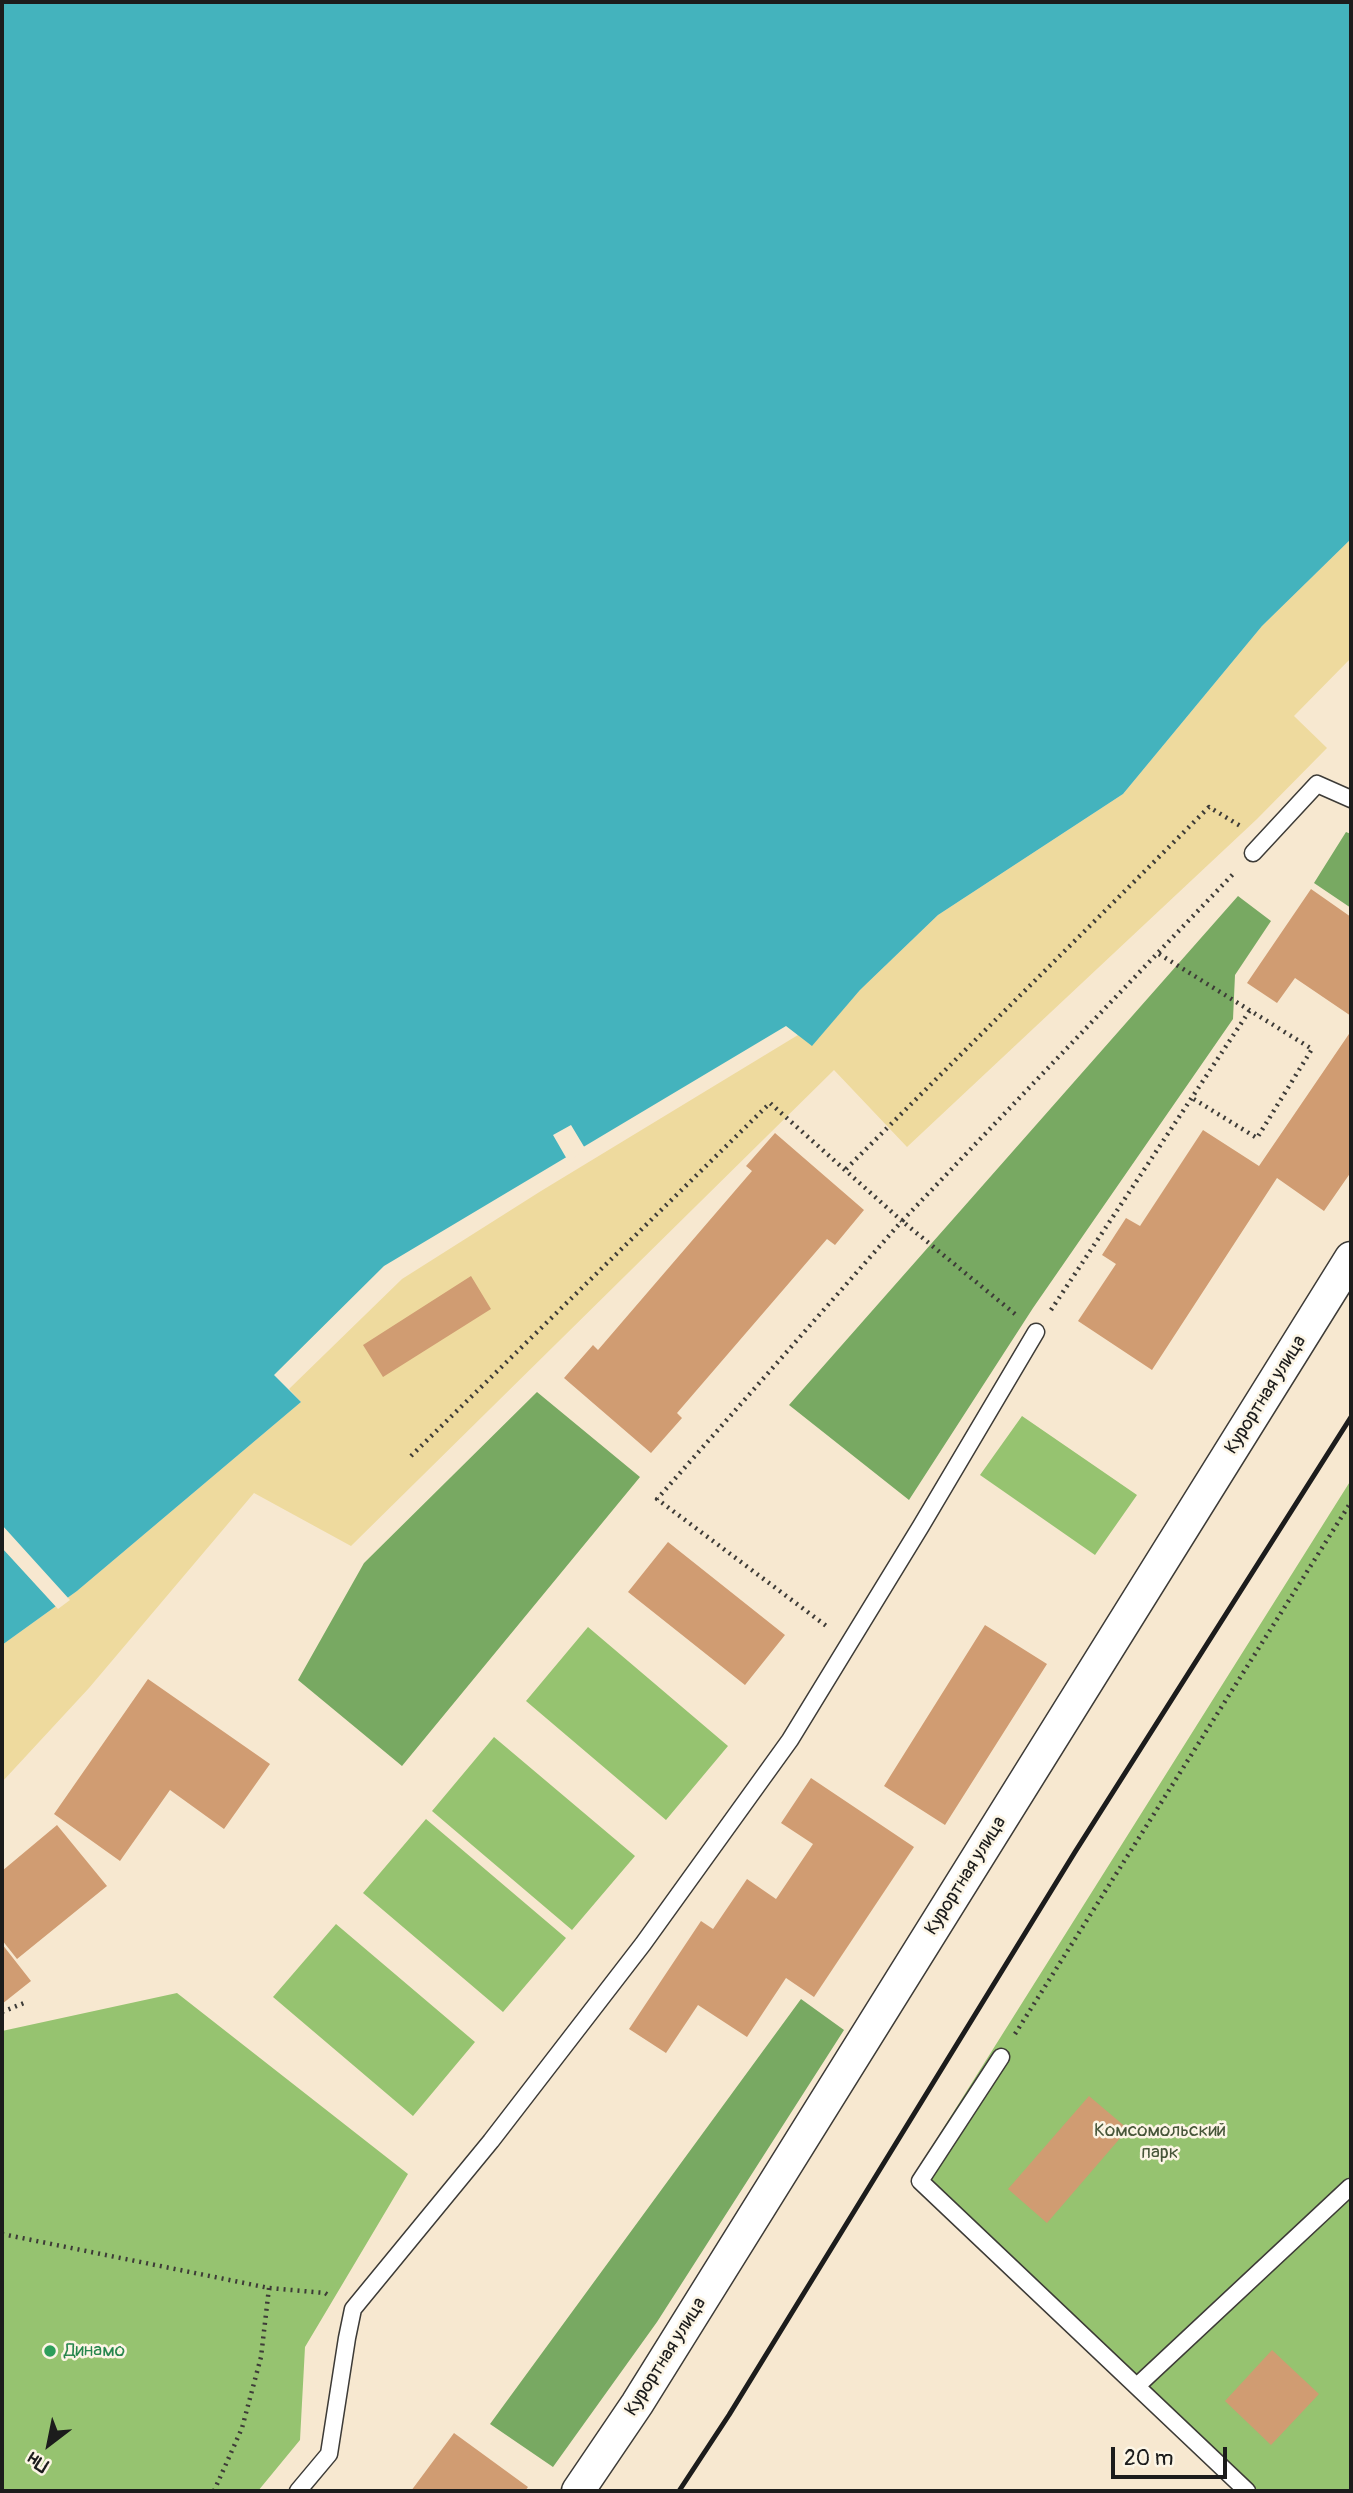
<!DOCTYPE html>
<meta charset="utf-8">
<style>
body{margin:0}
#map{position:relative;width:1353px;height:2493px;overflow:hidden;background:#f7e8d0;font-family:Pangolin,sans-serif}
canvas{display:block}
.frame{position:absolute;inset:0;border:4px solid #1c1c1c;pointer-events:none}
.north{position:absolute;left:14px;top:2409px;width:70px;height:70px;-webkit-text-stroke:5px #fcf5e5;paint-order:stroke;rotate:212deg;font-size:19px;font-weight:700;line-height:28px;text-align:center;color:#1c1c1c}
.north::after{content:'';display:block;margin:auto;width:24px;height:32px;background:#1c1c1c;clip-path:polygon(50% 0,100% 100%,50% 72%,0 100%)}
.scale{position:absolute;left:1111px;top:2447px;width:116px;height:32px;box-sizing:border-box;border:4px solid #1c1c1c;border-top:0;padding-left:9px;font-size:21px;line-height:24px;white-space:nowrap;color:#1c1c1c;-webkit-text-stroke:5px #fcf5e5;paint-order:stroke}
</style>
<div id="map">
<canvas width="1353" height="2493"></canvas>
<div class="frame"></div>
<div class="north">Пн</div>
<div class="scale">20 m</div>
</div>
<script>
const ctx = document.querySelector('canvas').getContext('2d');
ctx.lineJoin = 'round';
function paint(path, color) { ctx.fillStyle = color; ctx.fill(path, 'evenodd'); }
const shape = rows => new Path2D(rows.map(r => 'M' + r).join(''));
function stroke(path, color, width, dash) { ctx.strokeStyle = color; ctx.lineWidth = width; ctx.lineCap = dash ? 'butt' : 'round'; ctx.setLineDash(dash || []); ctx.stroke(path); }
function write(font, color, halo, rows, align = 'center') {
  ctx.font = font + ' Pangolin,sans-serif'; ctx.lineWidth = 5; ctx.setLineDash([]); ctx.textBaseline = 'middle'; ctx.strokeStyle = halo; ctx.fillStyle = color; for (const [text, x, y, turn = 0] of rows) {
    ctx.save(); ctx.translate(x, y); ctx.rotate((+turn || 0) * Math.PI / 180); ctx.textAlign = isNaN(turn) ? turn : align; if (halo) ctx.strokeText(text, 0, 0); ctx.fillText(text, 0, 0); ctx.restore();
  }
}
paint(shape([
 [1022,1416,1137,1495,1095,1555,980,1475],
 [1351,1480,1351,2491,1243,2491,917,2170],
 [588,1627,728,1746,666,1820,526,1701],
 [494,1737,635,1856,572,1930,432,1811],
 [426,1819,566,1938,503,2012,363,1893],
 [336,1924,475,2042,413,2116,273,1997],
 [177,1993,408,2174,305,2347,300,2440,258,2491,2,2491,2,2031]
]), '#96c370');
paint(shape([
 [1346,832,1351,834,1351,908,1314,883],
 [1238,896,1271,921,1235,975,1233,1019,1033,1308,909,1500,789,1405],
 [537,1392,640,1477,402,1766,298,1680,364,1563],
 [801,1999,844,2030,657,2322,553,2467,490,2424]
]), '#78a962');
paint(shape([
 [1351,539,1351,658,1294,716,1327,748,1257,819,907,1147,834,1070,351,1546,254,1493,89,1688,2,1782,2,1645,77,1591,301,1402,289,1389,402,1279,541,1191,798,1035,812,1045,860,990,938,915,1123,794,1262,626]
]), '#eeda9e');
paint(shape([
 [2,2,1351,2,1351,539,1262,626,1123,794,938,915,860,990,812,1046,786,1026,384,1266,274,1375,301,1402,77,1591,2,1645]
]), '#44b3bd');
paint(shape([
 [571,1125,586,1150,568,1161,553,1135],
 [2,1525,70,1600,58,1609,2,1548]
]), '#f7e8d0');
paint(shape([
 [1311,889,1351,917,1351,1016,1295,978,1277,1003,1247,983],
 [1351,1031,1351,1172,1324,1211,1277,1178,1152,1370,1078,1321,1116,1264,1102,1255,1126,1218,1140,1226,1203,1130,1259,1166],
 [775,1133,864,1210,835,1245,827,1239,677,1413,682,1418,651,1453,564,1378,593,1345,598,1350,752,1171,746,1166],
 [471,1276,491,1309,383,1377,363,1345],
 [668,1542,785,1635,745,1685,628,1592],
 [985,1625,1047,1664,945,1825,884,1786],
 [148,1679,270,1764,224,1829,170,1790,120,1861,54,1814],
 [811,1778,914,1847,814,1997,786,1978,747,2037,698,2005,666,2053,629,2029,701,1921,713,1929,747,1879,776,1899,813,1844,781,1823],
 [57,1825,107,1886,17,1959,2,1940,2,1871],
 [2,1944,31,1981,2,2004],
 [1089,2096,1128,2129,1047,2223,1008,2189],
 [1272,2350,1319,2394,1271,2445,1225,2401],
 [454,2433,528,2487,525,2491,411,2491]
]), '#d09c72');
const lane = shape([
 [1253,853,1317,784,1351,799],
 [1001,2057,920,2181,1247,2491],
 [1137,2386,1350,2187],
 [298,2491,329,2454,347,2338,353,2309,491,2141,643,1944,790,1740,921,1526,1036,1332]
]);
const street = shape([
 [578,2491,637,2404,1351,1258]
]);
stroke(lane, '#3d3b37', 19);
stroke(street, '#3d3b37', 35);
stroke(shape([
 [1159,954,1312,1049,1257,1138,1192,1098],
 [846,1169,1209,807,1242,827],
 [1051,1310,1250,1010],
 [1015,1314,902,1221,1235,872],
 [411,1456,770,1103,902,1221,657,1499,829,1628],
 [2,2012,24,2003],
 [1015,2034,1351,1502],
 [2,2234,269,2288,325,2293,331,2297],
 [214,2491,242,2428,261,2357,269,2288]
]), '#3d3b37', 4.5, [2, 5]);
stroke(lane, '#fff', 16);
stroke(street, '#fff', 32);
stroke(shape([
 [679,2491,729,2415,1075,1852,1351,1417]
]), '#1c1c1c', 5);
for (const [x, y, r, color] of [
 [50,2351,7,"#2e9e5b"]
]) { const dot = new Path2D(); dot.arc(x, y, r, 0, 2 * Math.PI); ctx.fillStyle = color; ctx.fill(dot); stroke(dot, '#fcf5e5', 2.5); }
write('19px', '#1c1c1c', '#fcf5e5', [
 ["Курортная улица",1266,1395,-58],
 ["Курортная улица",966,1876,-58],
 ["Курортная улица",666,2357,-58]
]);
write('19px', '#475639', '#fcf5e5', [
 ["Комсомольский",1160,2131],
 ["парк",1160,2153]
]);
write('19px', '#27864d', '#fcf5e5', [
 ["Динамо",64,2351]
], 'left');
</script>
